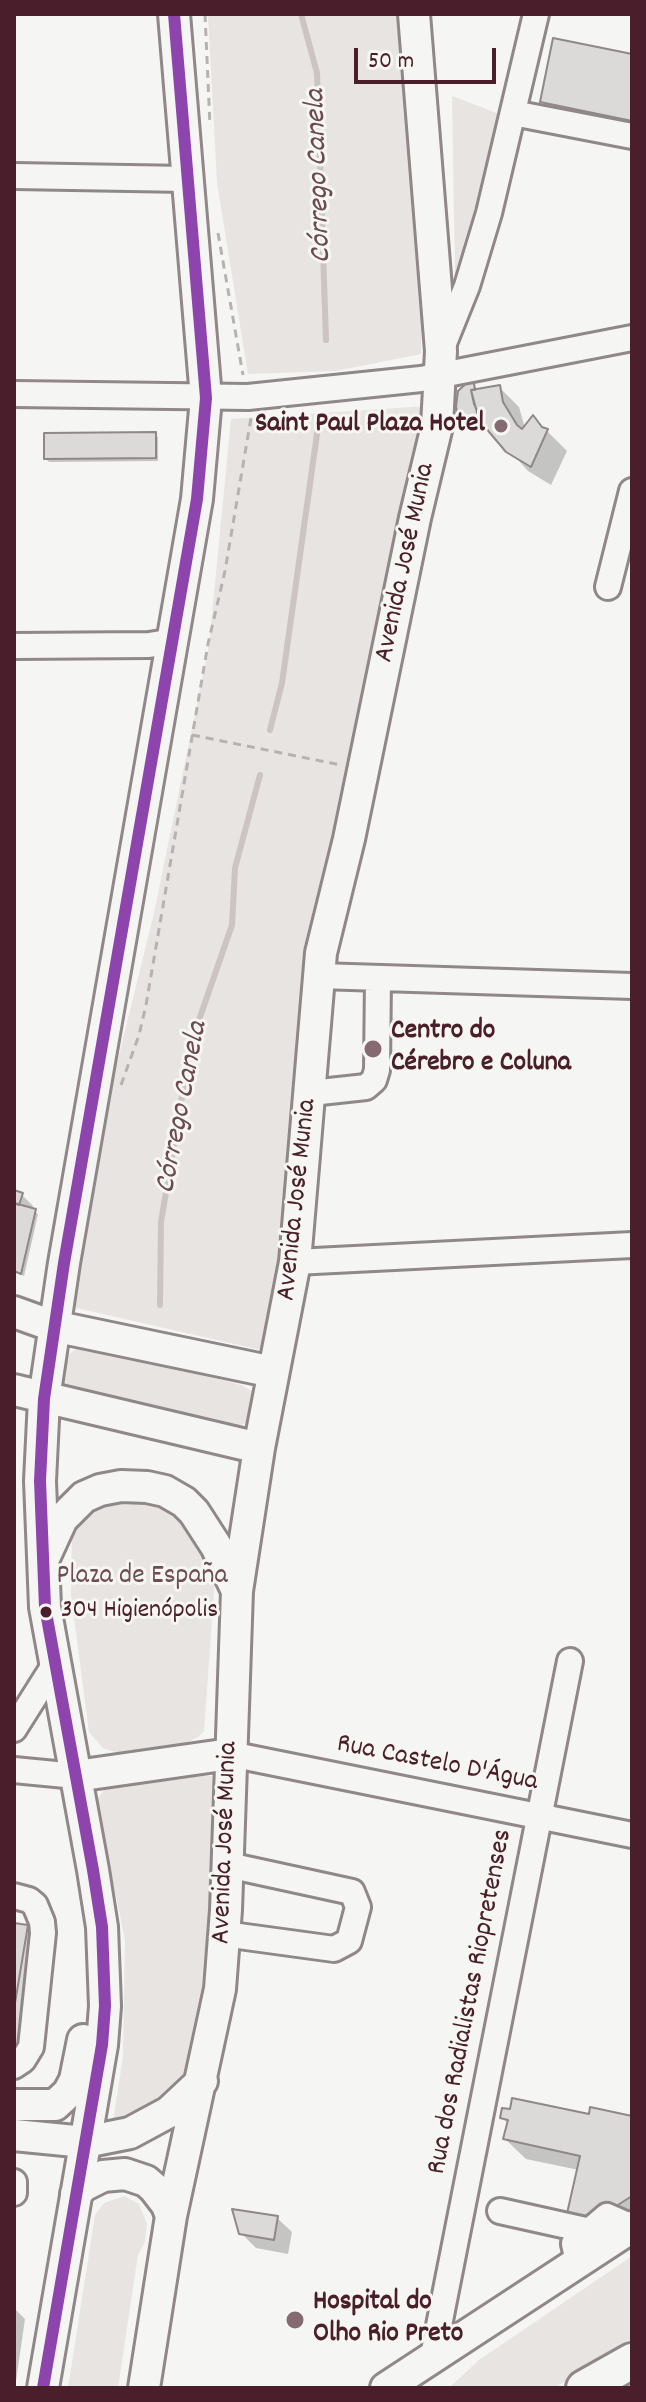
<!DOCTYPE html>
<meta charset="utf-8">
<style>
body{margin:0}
#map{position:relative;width:646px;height:2402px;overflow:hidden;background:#f5f5f3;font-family:Dekko,sans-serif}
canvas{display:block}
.frame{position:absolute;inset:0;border:16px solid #4a1f2b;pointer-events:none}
.scale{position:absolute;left:354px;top:48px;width:142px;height:36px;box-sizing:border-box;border:4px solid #4a1f2b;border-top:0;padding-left:10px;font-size:24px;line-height:28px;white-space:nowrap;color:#4a1f2b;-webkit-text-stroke:6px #f6f6f2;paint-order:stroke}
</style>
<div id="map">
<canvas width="646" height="2402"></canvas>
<div class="frame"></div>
<div class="scale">50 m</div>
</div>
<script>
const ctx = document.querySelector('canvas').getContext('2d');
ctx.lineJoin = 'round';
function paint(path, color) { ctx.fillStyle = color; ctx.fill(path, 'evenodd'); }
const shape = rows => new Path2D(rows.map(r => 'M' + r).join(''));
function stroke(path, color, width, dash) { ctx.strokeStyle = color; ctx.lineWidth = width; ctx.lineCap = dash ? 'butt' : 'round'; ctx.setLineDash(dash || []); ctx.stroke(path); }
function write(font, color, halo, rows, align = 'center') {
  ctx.font = font + ' Dekko,sans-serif'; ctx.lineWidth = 6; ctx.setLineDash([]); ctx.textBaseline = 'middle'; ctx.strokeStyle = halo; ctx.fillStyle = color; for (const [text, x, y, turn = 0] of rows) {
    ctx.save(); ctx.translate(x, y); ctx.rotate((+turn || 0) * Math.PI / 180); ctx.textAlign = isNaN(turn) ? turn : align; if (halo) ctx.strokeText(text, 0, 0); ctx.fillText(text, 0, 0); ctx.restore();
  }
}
paint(shape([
 [208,14,404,14,422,283,421,354,336,371,248,374,217,183],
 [452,96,502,115,479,208,455,275],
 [427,406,306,954,295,1071,283,1262,265,1351,72,1307,105,1112,154,913,209,645,231,419],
 [82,1345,241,1385,252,1391,256,1400,252,1421,231,1428,63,1393,60,1365,69,1354],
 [121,1503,146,1503,164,1508,188,1522,215,1578,204,1731,198,1737,180,1746,119,1753,103,1748,89,1732,71,1595,72,1538,81,1521,91,1514,100,1508],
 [202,1776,212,1776,216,1785,201,2030,193,2064,177,2090,159,2107,112,2128,123,2056,125,1940,101,1824,98,1798,104,1790,118,1786],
 [124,2196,139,2204,147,2224,145,2242,138,2255,118,2388,68,2388,95,2215,104,2203],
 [632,2256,632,2341,554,2388,449,2388,479,2360]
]), '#e8e4e2');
paint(shape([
 [632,56,632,132,557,116,542,101],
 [473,380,477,391,499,387,519,407,525,428,547,431,567,451,551,485,528,471,483,421,481,423,486,430,472,428,459,412],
 [155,434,158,437,158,461,49,462,46,459],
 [14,1192,22,1195,33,1206,32,1210,38,1214,24,1276,14,1272],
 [591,2117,632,2118,632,2228,566,2241,564,2239,579,2170,526,2159,505,2139,509,2124,502,2118],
 [277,2218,292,2232,288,2254,256,2248,241,2233],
 [14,2308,25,2319,15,2388,14,2388]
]), '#0003');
stroke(shape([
 [301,14,317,73,326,340],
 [270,730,282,683,318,427],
 [160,1305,161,1222,191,1043,232,925,235,868,260,775]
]), '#ccc3c3', 6);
const building = shape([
 [553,38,632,54,632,121,540,102,553,38],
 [473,377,475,390,471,390,474,404,485,427,479,429,467,425,457,413,456,406,458,391,473,377],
 [500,385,503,402,517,425,522,429,533,415,542,427,548,429,531,467,506,452,479,420,471,390,500,385],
 [156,432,156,458,44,459,44,433,156,432],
 [14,1190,23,1193,19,1205,14,1203,14,1190],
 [14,1203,36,1209,21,1274,14,1271,14,1203],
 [14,1923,28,1925,14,2009,14,1923],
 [28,1925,33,1926,26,2046,18,2044,14,2055,14,2009,28,1925],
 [512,2098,589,2114,590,2107,632,2116,632,2196,594,2220,566,2218,580,2156,503,2139,508,2120,500,2118,502,2108,510,2109,512,2098],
 [232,2209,278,2216,274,2240,239,2234,232,2209]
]);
paint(building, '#dcdad9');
stroke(building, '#8f8788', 2);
const minor = shape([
 [513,113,632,136],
 [14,176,186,179],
 [442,348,467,286,489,213,536,14],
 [14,394,248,397,421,379,632,338],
 [608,587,632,491],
 [14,646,149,645,174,641],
 [319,976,632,986],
 [311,1093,366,1087,374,1080,377,1070,378,978],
 [295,1262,632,1245],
 [14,1729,55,1664],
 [230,1754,632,1835],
 [14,1770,76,1776],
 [14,1896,29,1900,35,1905,42,1922,43,1933,31,2047,23,2060,14,2066],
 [224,1934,334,1949,349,1941,358,1907,352,1892,228,1865],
 [14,2182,14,2193],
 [500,2211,590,2231],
 [578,2262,574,2244,607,2216,632,2227],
 [433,2356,570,1661]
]);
const major = shape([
 [14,1312,53,1326,273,1372],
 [14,1390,259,1448],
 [45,1556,62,1519,84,1497,100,1490,121,1486,147,1487,165,1491,184,1502,194,1512,216,1546,237,1591],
 [76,1776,230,1754],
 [14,2105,55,2105,68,2093,75,2080,83,2040],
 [14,2135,85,2142,130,2133,169,2112,202,2081],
 [76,2194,83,2186,103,2176,125,2174,146,2181,154,2188,167,2205,171,2216],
 [43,2388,102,2045,105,2006,102,1927,93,1870,45,1607,40,1481,44,1399,64,1263,197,499,206,398,174,14],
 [144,2388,171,2216,220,1989,226,1910,237,1591,259,1448,295,1262,321,953,349,839,415,518,437,426,441,351,414,14],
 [386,2388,632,2227]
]);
const highway = shape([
 [584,2388,632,2361]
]);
stroke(minor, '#8f8788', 30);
stroke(major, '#8f8788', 36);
stroke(highway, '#8f8788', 40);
stroke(shape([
 [205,14,210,126],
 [218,233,243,375],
 [192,735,341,765],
 [121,1085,139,1035,146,1005,208,644,225,571,251,418]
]), '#b6b2b2', 3, [8, 6]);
stroke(minor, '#f5f5f3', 24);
stroke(major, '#f5f5f3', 30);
stroke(highway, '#f5f5f3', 34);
stroke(shape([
 [43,2388,102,2045,105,2006,102,1927,93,1870,45,1607,40,1481,44,1399,64,1263,197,499,206,398,174,14]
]), '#8e44ad', 12);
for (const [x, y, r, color] of [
 [501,426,8,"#866a71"],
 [373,1049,10,"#866a71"],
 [46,1612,7,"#4a1f2b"],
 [295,2320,10,"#866a71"]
]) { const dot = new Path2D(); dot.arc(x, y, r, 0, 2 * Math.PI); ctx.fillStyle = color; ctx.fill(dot); stroke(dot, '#f6f6f2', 3); }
write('26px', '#4a1f2b', '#f6f6f2', [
 ["304 Higienópolis",61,1612]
], 'left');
write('bold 28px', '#4a1f2b', '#f6f6f2', [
 ["Saint Paul Plaza Hotel",485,426,"right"],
 ["Centro do",391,1033],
 ["Cérebro e Coluna",391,1065],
 ["Hospital do",313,2304],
 ["Olho Rio Preto",313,2336]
], 'left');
write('28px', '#4a1f2b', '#f6f6f2', [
 ["Avenida José Munia",407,563,-78],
 ["Avenida José Munia",299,1200,-84],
 ["Rua Castelo D'Água",437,1765,11],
 ["Avenida José Munia",227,1843,-88],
 ["Rua dos Radialistas Riopretenses",472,2002,-79]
]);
write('28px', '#6f4d56', '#f6f6f2', [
 ["Plaza de España",142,1578]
]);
write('italic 30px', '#6c4a52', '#f6f6f2', [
 ["Córrego Canela",321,176,-92],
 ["Córrego Canela",184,1108,-79]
]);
</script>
